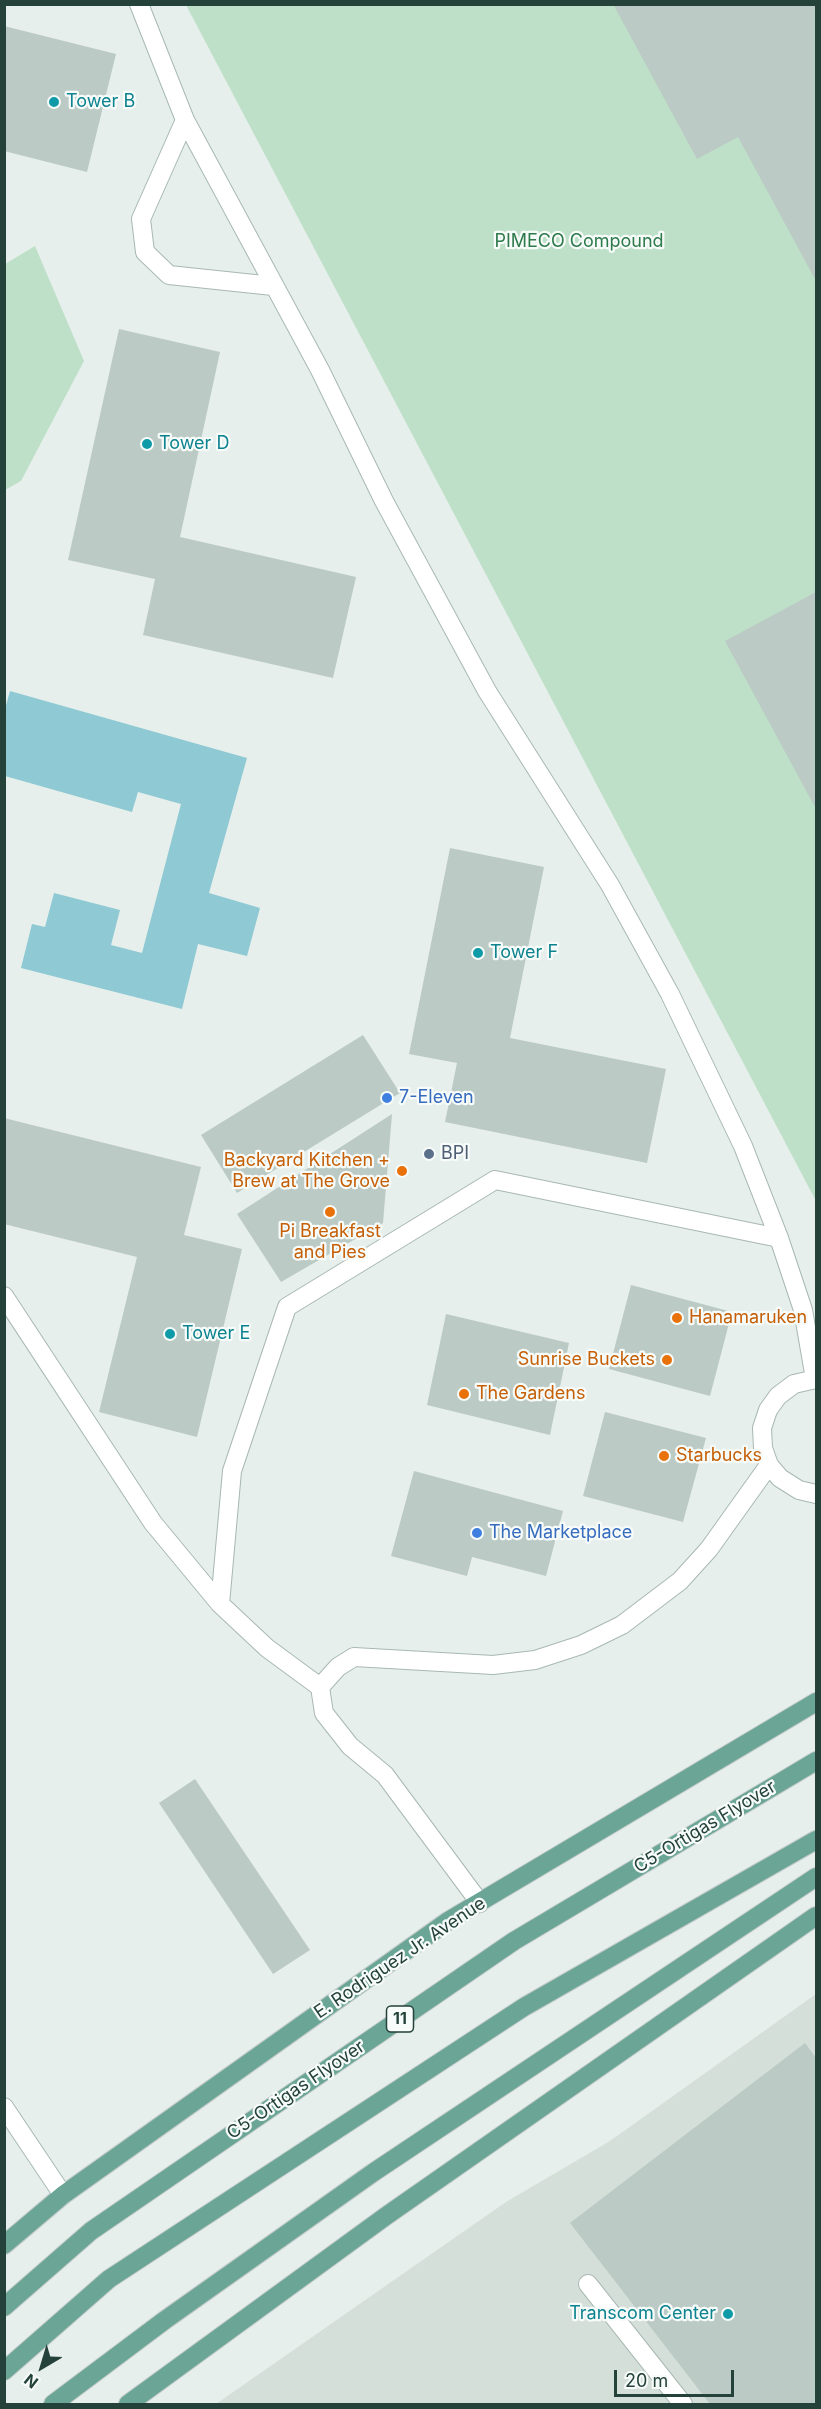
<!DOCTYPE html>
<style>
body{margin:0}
#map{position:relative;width:821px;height:2409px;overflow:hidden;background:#e6efeb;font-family:Inter,sans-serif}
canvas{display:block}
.frame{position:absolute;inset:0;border:6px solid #24423a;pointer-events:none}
.north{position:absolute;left:12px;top:2337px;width:60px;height:60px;-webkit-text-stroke:4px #f7fbf9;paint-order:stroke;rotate:218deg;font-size:16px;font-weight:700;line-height:24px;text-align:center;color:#24423a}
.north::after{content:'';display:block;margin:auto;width:21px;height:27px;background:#24423a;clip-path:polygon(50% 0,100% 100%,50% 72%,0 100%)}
.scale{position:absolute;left:614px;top:2370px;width:120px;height:27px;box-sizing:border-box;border:3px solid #24423a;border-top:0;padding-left:8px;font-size:18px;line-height:21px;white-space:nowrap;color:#24423a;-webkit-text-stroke:4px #f7fbf9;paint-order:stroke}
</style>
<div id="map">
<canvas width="821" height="2409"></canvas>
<div class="frame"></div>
<div class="north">N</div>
<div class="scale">20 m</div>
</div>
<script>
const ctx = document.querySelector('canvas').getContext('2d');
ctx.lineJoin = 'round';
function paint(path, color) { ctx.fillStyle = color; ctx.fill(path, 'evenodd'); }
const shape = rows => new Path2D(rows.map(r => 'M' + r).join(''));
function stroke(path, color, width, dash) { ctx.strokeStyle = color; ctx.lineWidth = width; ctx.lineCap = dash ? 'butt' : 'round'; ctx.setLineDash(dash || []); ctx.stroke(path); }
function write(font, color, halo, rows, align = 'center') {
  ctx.font = font + ' Inter,sans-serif'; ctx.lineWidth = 4.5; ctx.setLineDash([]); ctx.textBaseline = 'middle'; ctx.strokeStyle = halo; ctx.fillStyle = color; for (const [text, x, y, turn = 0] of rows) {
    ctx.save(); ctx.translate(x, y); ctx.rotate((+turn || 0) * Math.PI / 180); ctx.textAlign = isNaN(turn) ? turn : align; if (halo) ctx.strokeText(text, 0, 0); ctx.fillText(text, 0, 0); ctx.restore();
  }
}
paint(shape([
 [816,1994,816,2404,216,2404,506,2202,610,2141]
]), '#d4dfda');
paint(shape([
 [186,5,816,5,816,1201],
 [35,246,84,361,21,481,5,490,5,264]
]), '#bfe0c8');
paint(shape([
 [10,691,247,758,209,893,260,908,247,956,198,944,182,1009,21,968,32,924,45,927,54,893,120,910,111,945,142,953,181,804,138,792,132,812,5,776,5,709]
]), '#8ec9d4');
paint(shape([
 [613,4,816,4,816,281,738,137,697,159],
 [4,26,116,54,87,172,4,151],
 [119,329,220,352,180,537,356,577,333,678,143,635,155,579,68,560],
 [816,592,816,809,725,641],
 [450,848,544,867,510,1038,666,1069,647,1163,445,1122,457,1063,409,1054],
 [363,1035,400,1093,237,1193,201,1135],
 [392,1114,383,1223,281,1282,237,1214],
 [4,1118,201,1167,184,1235,242,1249,197,1437,99,1412,137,1257,4,1224],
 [631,1285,732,1312,710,1396,609,1369],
 [446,1314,569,1343,550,1435,427,1405],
 [605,1412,706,1438,683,1522,583,1496],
 [414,1471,563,1511,546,1576,472,1557,467,1576,391,1556],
 [195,1779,310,1950,273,1974,159,1803],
 [805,2043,816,2058,816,2404,710,2404,570,2223]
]), '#bbcac4');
const lane = shape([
 [139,4,185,120,320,370,384,501,487,691,610,885,670,994,743,1146,779,1238,803,1310,815,1379],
 [185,120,141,219,145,252,169,275,273,286],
 [4,1296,153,1523,220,1604,267,1648,320,1687],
 [816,1379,794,1384,778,1396,768,1410,762,1428,763,1448,769,1465,780,1478,799,1490,816,1494],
 [220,1604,232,1471,287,1307,495,1180,779,1238],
 [480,1903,385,1775,350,1746,324,1713,320,1687,338,1667,354,1657,493,1665,535,1660,581,1645,622,1625,680,1581,709,1549,769,1465],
 [4,2107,63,2195],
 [588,2284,683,2404]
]);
const primary = shape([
 [4,2245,63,2195,448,1921,816,1702],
 [4,2307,91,2231,514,1941,816,1761],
 [4,2371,109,2279,524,2007,816,1840],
 [53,2404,165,2320,374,2172,816,1877],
 [128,2404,386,2216,816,1916]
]);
stroke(lane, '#a8b8b2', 20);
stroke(primary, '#c2cac8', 20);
stroke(lane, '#fff', 18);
stroke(primary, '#6aa596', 18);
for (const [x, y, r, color] of [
 [54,102,6,"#0f9aa8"],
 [147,444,6,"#0f9aa8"],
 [478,953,6,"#0f9aa8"],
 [387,1098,6,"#3f7fe0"],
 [429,1154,6,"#5c6f8a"],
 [402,1171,6,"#e8710a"],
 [330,1212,6,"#e8710a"],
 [677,1318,6,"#e8710a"],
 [170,1334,6,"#0f9aa8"],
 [667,1360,6,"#e8710a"],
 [464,1394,6,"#e8710a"],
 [664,1456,6,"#e8710a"],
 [477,1533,6,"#3f7fe0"],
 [728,2314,6,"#0f9aa8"]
]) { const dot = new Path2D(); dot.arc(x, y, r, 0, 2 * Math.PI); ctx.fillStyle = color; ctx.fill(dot); stroke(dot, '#f7fbf9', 2); }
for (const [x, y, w] of [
 [400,2019,27]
]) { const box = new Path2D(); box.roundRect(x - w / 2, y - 13, w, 26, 4.5); ctx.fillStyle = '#f7fbf9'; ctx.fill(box); stroke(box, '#24423a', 1.5); }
write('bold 16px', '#24423a', null, [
 ["11",400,2019]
]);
write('18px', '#0d838f', '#f7fbf9', [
 ["Tower B",66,102],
 ["Tower D",159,444],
 ["Tower F",490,953],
 ["Tower E",182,1334],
 ["Transcom Center",716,2314,"right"]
], 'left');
write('18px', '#2d7a4b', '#f7fbf9', [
 ["PIMECO Compound",579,242]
]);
write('18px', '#366cbe', '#f7fbf9', [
 ["7-Eleven",399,1098],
 ["The Marketplace",489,1533]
], 'left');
write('18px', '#4e5e75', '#f7fbf9', [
 ["BPI",441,1154]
], 'left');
write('18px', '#c56008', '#f7fbf9', [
 ["Backyard Kitchen +",390,1161,"right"],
 ["Brew at The Grove",390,1182,"right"],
 ["Pi Breakfast",330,1232,"center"],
 ["and Pies",330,1253,"center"],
 ["Hanamaruken",689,1318],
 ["Sunrise Buckets",655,1360,"right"],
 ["The Gardens",476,1394],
 ["Starbucks",676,1456]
], 'left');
write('18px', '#24423a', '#f7fbf9', [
 ["C5-Ortigas Flyover",705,1827,-31],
 ["E. Rodriguez Jr. Avenue",400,1958,-34],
 ["C5-Ortigas Flyover",296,2090,-34]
]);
</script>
